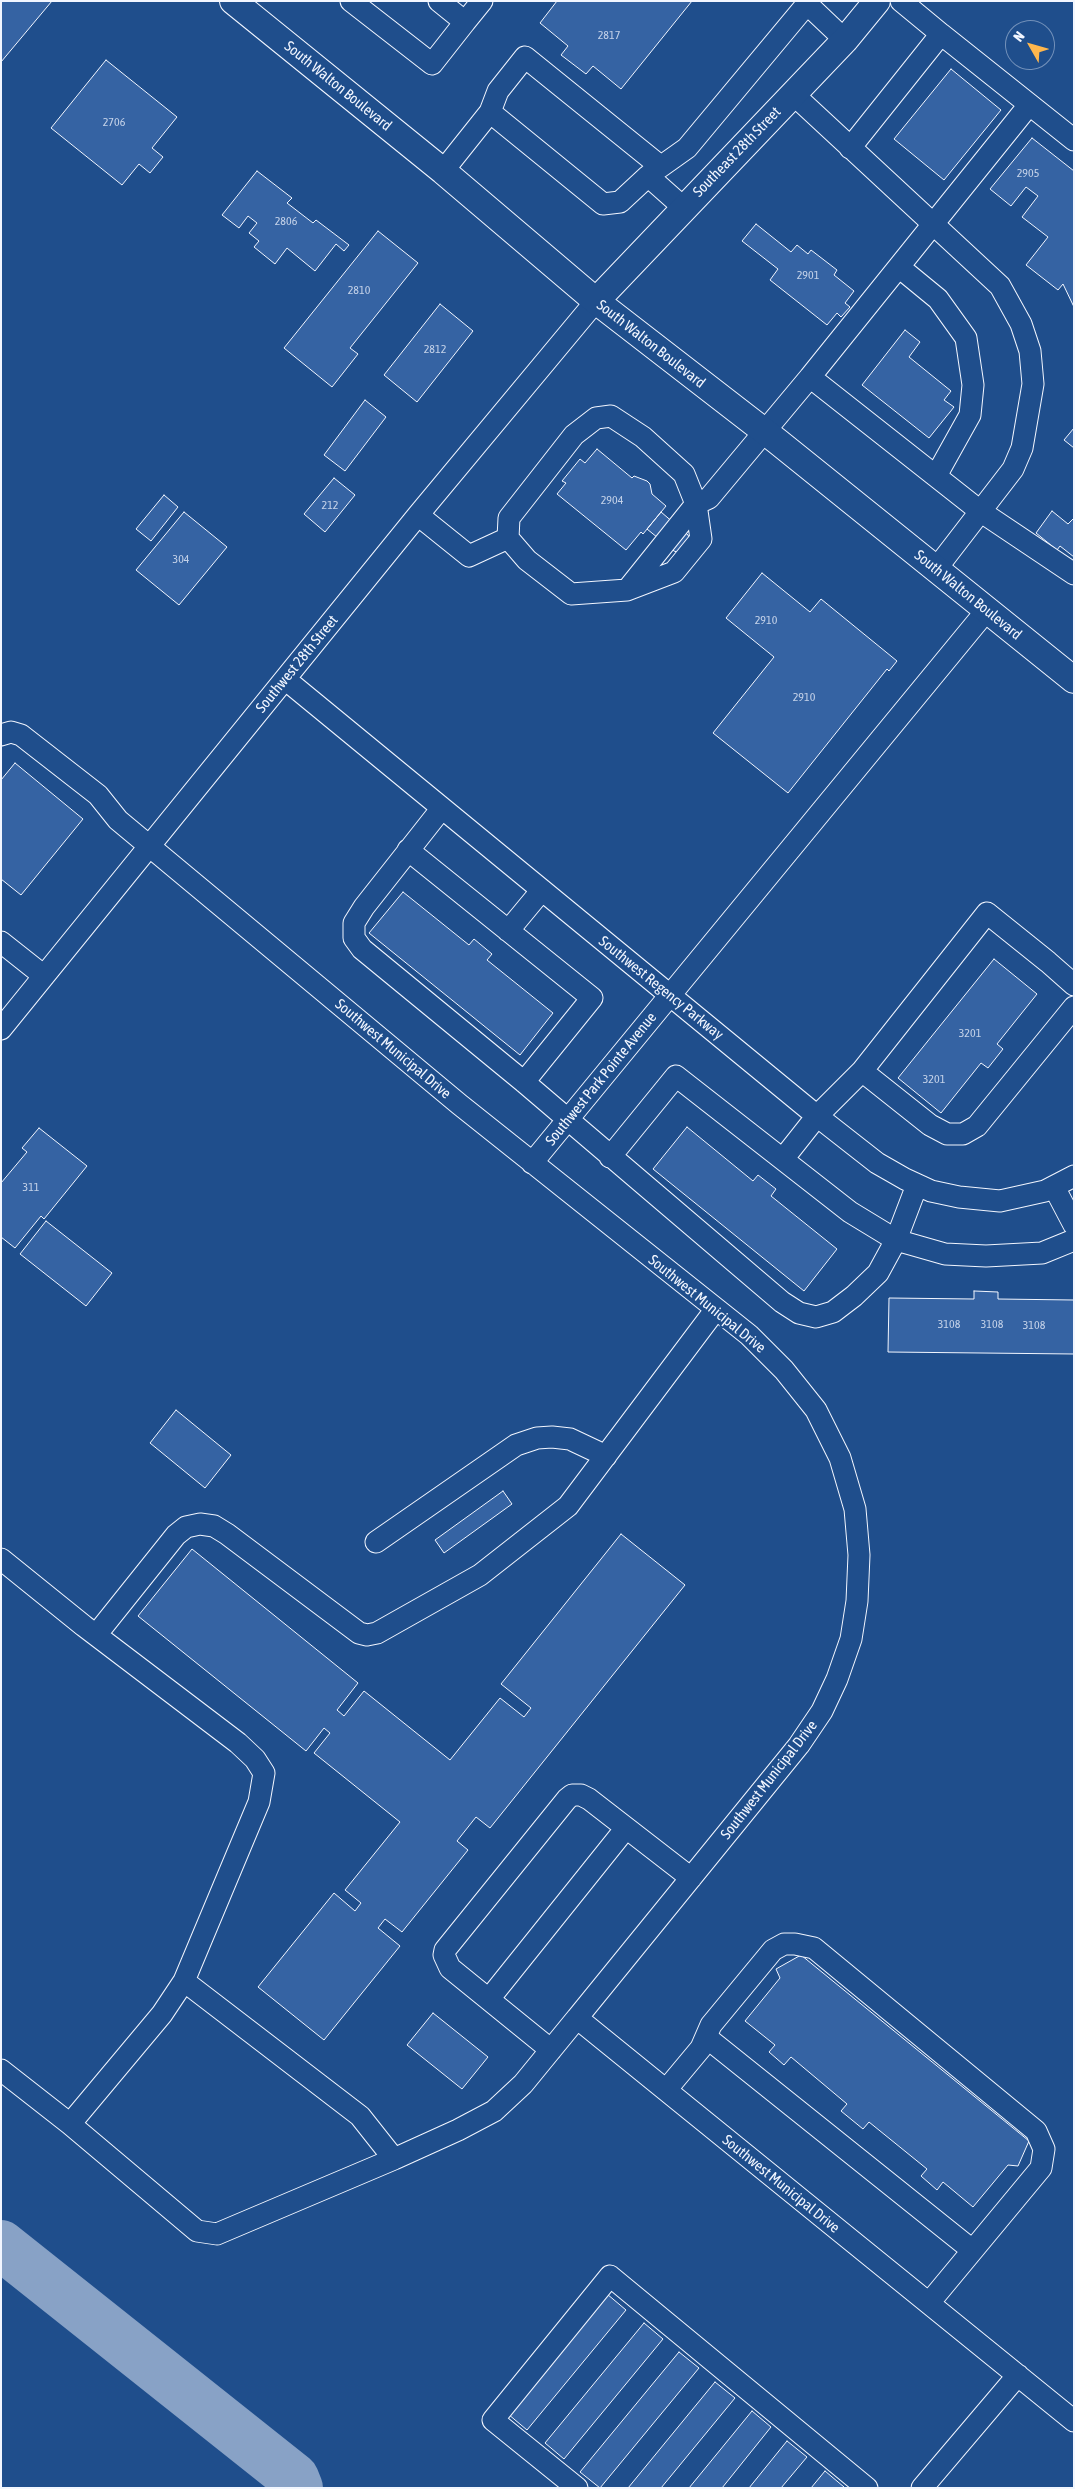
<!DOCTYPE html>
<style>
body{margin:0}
#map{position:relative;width:1075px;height:2489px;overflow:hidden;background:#1f4e8c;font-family:"Asap Condensed",sans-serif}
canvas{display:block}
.frame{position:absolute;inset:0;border:2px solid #f2f6ff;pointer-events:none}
.north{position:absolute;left:1005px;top:20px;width:50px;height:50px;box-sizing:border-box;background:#1f4e8c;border:1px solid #7391ba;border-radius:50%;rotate:308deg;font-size:14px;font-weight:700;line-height:20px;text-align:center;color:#f2f6ff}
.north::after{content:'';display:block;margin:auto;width:18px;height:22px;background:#ffb74d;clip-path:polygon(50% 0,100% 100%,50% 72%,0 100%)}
</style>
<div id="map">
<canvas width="1075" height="2489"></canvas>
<div class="frame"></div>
<div class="north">N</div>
</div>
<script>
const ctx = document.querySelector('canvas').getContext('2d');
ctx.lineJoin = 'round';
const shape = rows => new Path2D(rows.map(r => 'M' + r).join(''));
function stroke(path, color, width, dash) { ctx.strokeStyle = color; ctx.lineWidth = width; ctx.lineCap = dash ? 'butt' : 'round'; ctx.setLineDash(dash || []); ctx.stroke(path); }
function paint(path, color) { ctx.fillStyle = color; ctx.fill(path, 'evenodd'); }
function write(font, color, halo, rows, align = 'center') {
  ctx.font = font + ' "Asap Condensed",sans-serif'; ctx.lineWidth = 4; ctx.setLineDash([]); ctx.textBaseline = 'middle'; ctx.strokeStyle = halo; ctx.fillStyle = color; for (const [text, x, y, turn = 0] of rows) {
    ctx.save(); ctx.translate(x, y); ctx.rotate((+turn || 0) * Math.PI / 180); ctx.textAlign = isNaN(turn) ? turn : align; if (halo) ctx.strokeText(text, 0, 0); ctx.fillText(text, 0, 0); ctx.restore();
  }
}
stroke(shape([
 [1,2245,294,2478,298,2488]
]), '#88a2c6', 50);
const building = shape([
 [1,1,52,1,1,62,1,1],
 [557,1,692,1,621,89,593,66,586,74,561,55,568,46,540,23,557,1],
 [106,60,177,117,152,148,163,157,150,173,139,164,122,185,51,128,106,60],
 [951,69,1001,110,944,180,894,139,951,69],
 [1032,138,1074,171,1074,307,1063,284,1058,290,1026,265,1048,237,1022,217,1038,196,1026,187,1011,206,990,189,1032,138],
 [257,171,292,198,287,203,313,223,316,220,349,245,344,251,336,244,315,271,287,248,275,264,254,247,259,241,249,233,257,223,248,216,239,228,222,215,257,171],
 [756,224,791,252,797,245,808,254,811,250,837,270,834,275,854,291,845,303,850,307,841,317,837,313,827,325,770,280,778,269,742,241,756,224],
 [378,231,418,263,350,348,358,354,332,387,284,348,378,231],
 [440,304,473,331,417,402,384,375,440,304],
 [905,330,920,342,909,357,951,391,944,400,954,407,929,438,862,385,905,330],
 [365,400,386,417,345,471,324,455,365,400],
 [1074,428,1074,448,1064,440,1074,428],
 [597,449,632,478,634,476,647,481,650,484,652,494,666,506,643,534,641,532,626,550,557,494,566,483,562,481,580,459,585,463,597,449],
 [334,478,355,495,325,532,304,514,334,478],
 [164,495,178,507,151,541,136,529,164,495],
 [1052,511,1068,524,1074,518,1074,557,1060,546,1057,550,1036,533,1052,511],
 [184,512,227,547,179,605,136,570,184,512],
 [661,512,688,535,689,537,677,552,674,551,647,529,661,512],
 [762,573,810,612,821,599,897,661,889,671,887,669,788,793,713,733,774,657,726,618,762,573],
 [15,763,83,819,21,895,1,879,1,780,15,763],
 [403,892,469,945,474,939,492,954,487,960,553,1013,520,1055,369,933,403,892],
 [994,959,1037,994,997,1044,1003,1049,988,1068,981,1063,941,1113,898,1078,994,959],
 [687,1127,753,1181,758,1175,776,1189,771,1196,837,1249,804,1291,653,1169,687,1127],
 [39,1128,87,1166,44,1219,41,1216,15,1248,1,1237,1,1183,27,1152,22,1148,39,1128],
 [46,1221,112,1273,86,1306,20,1254,46,1221],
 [974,1291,998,1292,998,1299,1074,1300,1074,1354,888,1352,889,1298,974,1299,974,1291],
 [176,1410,231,1455,205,1488,150,1443,176,1410],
 [503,1491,512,1504,444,1553,435,1540,503,1491],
 [621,1534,685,1585,490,1828,476,1817,457,1841,468,1850,402,1932,385,1919,378,1928,400,1946,324,2040,258,1987,334,1893,355,1911,361,1903,345,1890,400,1822,314,1753,330,1733,324,1728,306,1751,138,1616,192,1549,358,1683,337,1710,344,1716,364,1691,450,1760,500,1698,524,1717,531,1708,501,1684,621,1534],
 [801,1955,1029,2141,1018,2166,1008,2165,973,2207,943,2182,937,2190,921,2176,927,2169,869,2122,863,2129,841,2111,847,2104,791,2057,784,2065,769,2052,775,2045,745,2021,780,1978,776,1969,801,1955],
 [433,2013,488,2057,462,2089,407,2045,433,2013],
 [607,2294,626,2310,527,2430,508,2414,607,2294],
 [644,2323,663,2339,564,2459,545,2443,644,2323],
 [679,2352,699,2368,600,2488,580,2472,679,2352],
 [715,2382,735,2398,661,2488,628,2488,715,2382],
 [752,2411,771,2427,722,2488,689,2488,752,2411],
 [787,2441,807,2457,781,2488,749,2488,787,2441],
 [825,2471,844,2487,843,2488,811,2488,825,2471]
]);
paint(building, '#3563a3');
stroke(building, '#f2f6ff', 1);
const minor = shape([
 [351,1,432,64,465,22],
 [439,1,465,22,482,1],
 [807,4,845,40],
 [941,34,1074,140],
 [793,94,1000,286,1021,324,1030,351,1033,384,1022,448,1013,469,936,569],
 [490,112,603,204,620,202,648,176,684,208],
 [850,148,941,34,901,1],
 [443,171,490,112,498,91,525,57,660,166],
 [649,175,687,148,807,4,806,1],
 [899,267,938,299,966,338,973,385,970,415,936,476],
 [810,377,1029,105],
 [696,504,701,539,674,572,627,590,571,594,527,560,508,538,509,518,574,435,596,418,611,416,643,437,684,474,696,504,709,498,810,377,980,511,1074,574],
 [418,515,469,556,508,538],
 [627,590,696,504],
 [285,679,817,1116,877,1163,905,1179,931,1191,959,1197,1000,1201,1045,1191,1074,1176],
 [1,735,11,732,21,735,98,795,118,820,459,1104,749,1335,784,1370,816,1410,840,1458,855,1509,859,1555,857,1601,851,1639,837,1679,822,1711,799,1745,577,2018,1074,2421],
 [442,808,364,907,354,923,354,938,362,949,524,1082,782,1302,799,1313,816,1317,833,1312,854,1296,878,1273,896,1240,917,1185],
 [408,850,592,998,524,1082],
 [508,931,542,890],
 [1,942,44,976],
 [1,1029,418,515,596,301],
 [862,1071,930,1125,947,1134,963,1134,977,1126,1074,1007],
 [610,1157,676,1076,850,1212,896,1240,945,1254,986,1256,1042,1253,1074,1240],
 [783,1159,817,1116,862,1071,987,913,1048,962,1074,985],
 [532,1163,987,610],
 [1054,1187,1074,1225],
 [376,1542,516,1445,537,1438,552,1437,570,1439,606,1456],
 [1,1559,84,1626,238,1743,255,1759,264,1773,259,1802,184,1981,162,2014,70,2124,1,2070],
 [96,1635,176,1535,186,1527,200,1524,214,1526,227,1534,359,1633,367,1635,377,1633,480,1575,568,1506,716,1309],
 [184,1981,360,2116,394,2159],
 [489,1999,626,1828],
 [706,2037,972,2250],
 [551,2050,450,1968,444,1955,445,1950,567,1799,572,1795,581,1795,589,1799,691,1878],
 [666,2090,701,2048,711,2025,773,1950,784,1944,795,1944,814,1948,1036,2131,1044,2149,1041,2168,929,2303],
 [70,2124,197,2231,217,2234,394,2159,458,2130,494,2111,523,2084,577,2018],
 [577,2488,493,2420,610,2276,867,2488],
 [922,2488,1018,2375]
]);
const major = shape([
 [233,1,443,171,596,301,777,441,1074,680],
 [596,301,845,40,877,1]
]);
stroke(minor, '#f2f6ff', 23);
stroke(major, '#f2f6ff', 28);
stroke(minor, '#1f4e8c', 21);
stroke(major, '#1f4e8c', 26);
write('12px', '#c3d1e8', null, [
 ["2817",609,35],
 ["2706",114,122],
 ["2905",1028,173],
 ["2806",286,221],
 ["2901",808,275],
 ["2810",359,290],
 ["2812",435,349],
 ["2904",612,500],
 ["212",330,505],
 ["304",181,559],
 ["2910",766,620],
 ["2910",804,697],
 ["3201",970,1033],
 ["3201",934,1079],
 ["311",31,1187],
 ["3108",949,1324],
 ["3108",992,1324],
 ["3108",1034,1325]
]);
write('15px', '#f2f6ff', '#1f4e8c', [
 ["South Walton Boulevard",338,86,39],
 ["Southeast 28th Street",737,152,-46],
 ["South Walton Boulevard",651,344,38],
 ["South Walton Boulevard",968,595,39],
 ["Southwest 28th Street",297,664,-51],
 ["Southwest Regency Parkway",661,988,39],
 ["Southwest Municipal Drive",393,1049,40],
 ["Southwest Park Pointe Avenue",601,1079,-51],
 ["Southwest Municipal Drive",707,1304,39],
 ["Southwest Municipal Drive",769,1780,-52],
 ["Southwest Municipal Drive",781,2184,39]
]);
</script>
